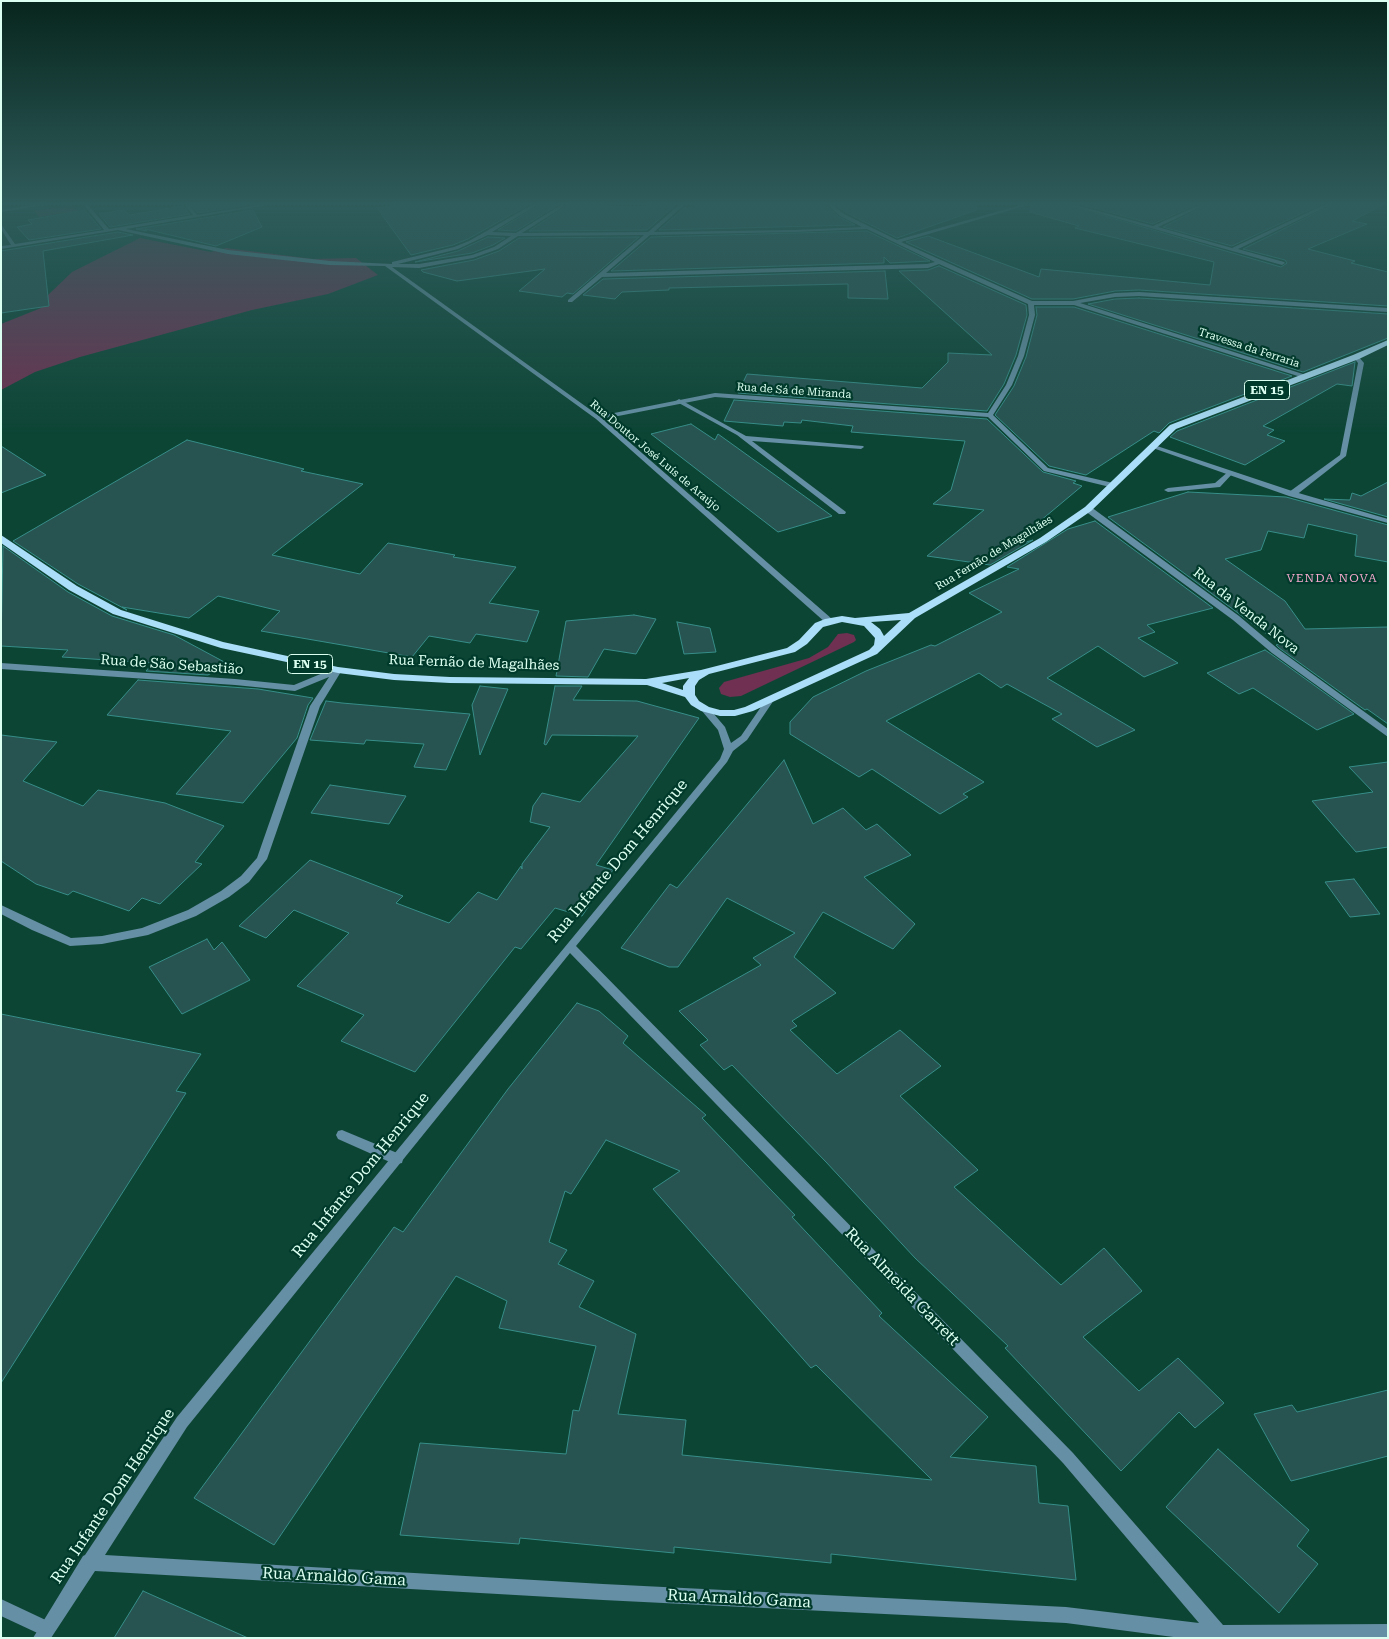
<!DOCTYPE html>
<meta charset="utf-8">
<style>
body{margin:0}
#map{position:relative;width:1389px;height:1639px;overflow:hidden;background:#0d4535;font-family:"Roboto Serif",serif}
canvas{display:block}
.frame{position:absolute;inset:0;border:2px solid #dbfff0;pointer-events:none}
</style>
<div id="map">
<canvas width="1389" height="1639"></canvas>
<div class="frame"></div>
</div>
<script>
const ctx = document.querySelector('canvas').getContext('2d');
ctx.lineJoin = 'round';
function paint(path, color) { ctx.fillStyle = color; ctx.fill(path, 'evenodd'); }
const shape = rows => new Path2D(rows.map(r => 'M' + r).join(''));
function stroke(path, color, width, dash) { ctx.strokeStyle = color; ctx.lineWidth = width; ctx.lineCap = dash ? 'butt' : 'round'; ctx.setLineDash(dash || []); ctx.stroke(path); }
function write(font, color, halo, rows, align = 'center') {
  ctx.font = font + ' "Roboto Serif",serif'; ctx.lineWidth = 4.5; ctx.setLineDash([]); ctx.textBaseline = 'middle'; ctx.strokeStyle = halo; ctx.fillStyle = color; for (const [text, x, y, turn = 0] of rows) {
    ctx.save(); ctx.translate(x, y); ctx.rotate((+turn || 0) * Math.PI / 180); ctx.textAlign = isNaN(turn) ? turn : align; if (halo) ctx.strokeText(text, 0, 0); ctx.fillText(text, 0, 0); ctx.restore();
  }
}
paint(shape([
 [73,205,78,211,39,217,34,211],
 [140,238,211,252,226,248,313,259,356,258,378,275,328,294,252,310,80,357,35,372,1,390,1,324,41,308,47,296,72,272],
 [847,633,854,635,856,640,854,642,741,696,730,697,721,694,719,688,724,682,809,658,828,647,838,634]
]), '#6f3051');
const building = shape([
 [191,205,247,205,198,213,191,205],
 [403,205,528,205,468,239,453,245,411,255,377,208,403,205],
 [539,205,558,205,516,231,498,230,539,205],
 [568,205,636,207,661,205,674,206,647,230,529,231,568,205],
 [694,205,826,205,839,217,855,225,659,230,684,208,690,208,694,205],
 [836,205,976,205,977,210,897,238,845,212,836,205],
 [1031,205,1067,205,1281,267,1287,263,1285,260,1243,249,1332,205,1383,205,1352,221,1367,224,1308,249,1355,261,1351,263,1388,272,1388,306,1139,290,1115,291,1073,299,1032,299,906,242,928,236,1039,277,1041,269,1210,285,1214,262,1075,228,1079,226,1030,212,1031,205],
 [1083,205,1195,205,1153,224,1083,205],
 [1207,205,1320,205,1232,246,1163,227,1207,205],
 [183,206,190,214,110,227,99,214,124,210,130,215,183,206],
 [85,210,101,229,29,240,17,227,32,224,28,220,85,210],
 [253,210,262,227,216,246,145,229,147,231,136,229,253,210],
 [867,231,930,261,890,263,884,257,884,263,611,271,651,237,867,231],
 [118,232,133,235,43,251,49,306,1,313,1,251,118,232],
 [488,237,505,238,493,245,472,253,415,262,458,251,488,237],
 [639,237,573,294,567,293,562,297,519,291,545,269,457,281,423,272,421,270,474,260,499,251,519,238,639,237],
 [939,266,1026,305,1027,315,1016,355,1004,384,987,411,738,393,747,374,922,388,948,362,948,353,992,355,899,271,928,270,939,266],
 [885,271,888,299,848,298,848,284,669,288,669,290,622,292,615,299,583,295,603,279,885,271],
 [1139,298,1388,314,1388,338,1303,372,1088,304,1115,299,1139,298],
 [1036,307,1074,307,1292,376,1169,423,1159,433,1154,431,1086,475,1049,466,995,415,1014,386,1026,357,1037,315,1036,307],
 [1355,362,1352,386,1337,384,1263,426,1274,430,1267,435,1285,441,1245,465,1170,437,1177,431,1355,362],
 [734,400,987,419,1043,472,1076,481,1073,483,1082,486,1009,547,1033,540,990,565,927,556,984,510,933,504,951,490,965,441,851,432,853,426,802,420,801,423,784,422,783,426,724,421,734,400],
 [691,424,715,440,718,434,832,516,778,532,651,434,691,424],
 [187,440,304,469,301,471,363,484,272,555,360,574,388,543,455,555,453,557,516,567,489,603,539,611,527,642,476,634,470,643,429,636,412,657,261,631,280,611,218,596,189,618,122,607,127,610,78,584,13,541,187,440],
 [1,446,46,475,1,493,1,446],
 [1388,482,1388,517,1324,499,1350,500,1352,493,1361,496,1388,482],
 [1188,492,1286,497,1388,525,1388,562,1355,556,1357,535,1308,524,1304,538,1268,531,1261,550,1225,559,1285,601,1305,629,1388,627,1388,724,1367,709,1365,710,1279,648,1276,645,1280,644,1108,517,1188,492],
 [1095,521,1213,608,1147,625,1155,632,1138,638,1178,663,1144,677,1098,646,1047,678,1135,730,1097,747,1052,719,1062,714,1007,684,1001,688,979,673,886,721,984,782,963,794,968,797,940,814,872,769,859,777,790,734,790,722,813,697,866,671,931,645,935,646,1002,612,969,593,1019,569,1007,567,1068,529,1095,521],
 [3,546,68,592,112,616,174,635,228,664,208,675,146,671,153,663,62,657,68,650,1,646,3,546],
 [634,615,656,619,636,654,604,649,588,677,556,676,566,621,634,615],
 [677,622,710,628,716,652,684,654,677,622],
 [1265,650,1271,654,1354,714,1317,730,1253,688,1239,694,1207,673,1265,650],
 [138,680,258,689,313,698,308,705,297,738,243,803,176,794,231,731,107,715,138,680],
 [480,686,508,689,480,755,472,705,480,686],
 [555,686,582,686,573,700,637,701,699,718,596,865,613,870,582,916,555,908,521,949,515,947,415,1072,341,1041,364,1015,297,986,349,933,294,910,266,938,239,926,310,860,403,896,396,903,449,923,478,892,497,900,521,866,522,869,522,864,550,827,530,822,533,806,542,793,580,802,638,736,552,735,546,745,544,744,555,686],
 [326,701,342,703,470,714,446,770,414,767,424,744,366,740,364,744,310,740,326,701],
 [1,735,57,742,23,781,83,806,98,790,165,803,224,826,195,862,202,864,160,904,142,898,129,911,73,891,68,895,36,884,1,861,1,735],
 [784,760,813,824,843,808,866,830,877,824,911,855,864,877,915,924,893,949,823,912,794,957,836,993,792,1021,797,1026,790,1030,837,1074,900,1030,941,1066,900,1096,978,1170,954,1187,1061,1285,1104,1248,1142,1291,1083,1337,1139,1391,1178,1358,1224,1403,1195,1428,1179,1412,1121,1471,1005,1348,1008,1346,915,1258,826,1162,732,1065,724,1070,700,1045,708,1040,679,1011,761,965,753,958,795,933,727,898,678,967,669,967,621,948,670,884,677,888,784,760],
 [1388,762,1388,847,1356,852,1312,801,1373,792,1349,767,1388,762],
 [330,785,406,796,389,824,311,813,330,785],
 [1354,879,1380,914,1350,917,1325,882,1354,879],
 [207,939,214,950,222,942,250,980,182,1014,149,967,207,939],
 [577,1003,599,1011,628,1036,623,1043,706,1115,702,1118,795,1215,792,1217,882,1313,879,1316,988,1417,950,1457,1036,1466,1039,1503,1068,1506,1076,1580,831,1554,831,1563,674,1547,674,1553,520,1538,519,1544,400,1535,420,1443,566,1454,573,1410,579,1411,596,1346,499,1328,507,1301,456,1276,274,1545,194,1498,394,1227,403,1232,508,1089,577,1003],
 [606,1140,680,1171,653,1189,811,1368,816,1365,932,1480,682,1455,686,1420,618,1414,636,1334,579,1307,594,1281,558,1264,567,1250,549,1242,565,1191,571,1194,606,1140],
 [1,1014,201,1054,176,1091,186,1093,1,1383,1,1014],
 [1388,1390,1388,1456,1291,1481,1254,1414,1292,1405,1297,1412,1388,1390],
 [1218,1449,1309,1530,1297,1546,1318,1564,1279,1613,1166,1507,1218,1449],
 [143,1591,248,1638,114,1638,143,1591]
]);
paint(building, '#275351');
stroke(building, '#378e89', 1);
paint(shape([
 [679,399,746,436,863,446,864,447,861,449,752,441,846,512,845,514,839,514,737,435,677,402,676,401,679,399],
 [1229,471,1233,473,1220,487,1168,492,1164,490,1168,488,1215,483,1229,471],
 [342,1130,402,1155,403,1159,402,1163,397,1164,392,1163,338,1139,336,1135,338,1131,342,1130],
 [1,1599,52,1623,54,1629,52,1635,46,1637,1,1616,1,1599]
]), '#658fa4');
paint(shape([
 [34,205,45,205,1,212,1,210,34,205],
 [84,205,88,205,109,229,193,215,185,205,189,205,197,215,258,205,268,205,126,229,228,250,330,261,392,264,392,262,454,247,469,241,532,205,537,205,492,232,516,233,561,205,566,205,522,233,648,232,679,205,684,205,654,232,795,230,862,227,840,216,828,205,833,205,844,214,897,240,1021,205,1028,205,901,242,1032,301,1073,301,1115,293,1139,292,1388,308,1388,312,1139,296,1115,297,1080,303,1306,375,1307,376,1304,378,1074,305,1034,305,1035,315,1024,356,1012,385,993,415,1048,468,1113,483,1113,487,1110,487,1044,471,988,417,715,397,603,419,832,619,833,621,829,623,826,623,596,419,385,266,330,265,228,254,118,230,1,249,1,246,11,245,1,229,1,224,15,244,104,230,84,205],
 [867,229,935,262,927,264,606,273,650,235,795,232,867,229],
 [488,235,511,236,494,247,472,255,419,264,398,264,458,249,488,235],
 [644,235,568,300,568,302,572,302,602,277,928,268,939,264,1028,304,1029,315,1018,356,1006,385,988,413,715,393,599,416,392,267,419,268,473,258,498,249,518,236,644,235],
 [1069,205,1076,205,1153,226,1199,205,1205,205,1158,227,1232,248,1324,205,1330,205,1238,249,1284,262,1285,263,1282,265,1069,205],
 [1354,356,1358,356,1364,363,1346,456,1295,496,1289,496,1289,492,1340,455,1358,363,1353,357,1354,356],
 [1085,507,1091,507,1239,616,1278,649,1388,729,1388,737,1272,653,1233,620,1085,511,1085,507],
 [1,663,235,679,294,685,335,668,341,668,342,670,320,706,267,859,249,882,229,897,196,916,148,935,102,944,70,946,32,930,1,914,1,905,71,938,102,936,142,928,188,910,221,891,241,876,257,858,310,706,329,677,295,691,235,685,1,669,1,663],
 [770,697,774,700,747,740,733,751,727,762,576,946,1073,1453,1223,1625,1388,1624,1388,1638,1181,1638,1066,1623,603,1600,95,1571,51,1638,33,1638,83,1556,85,1555,177,1417,720,759,724,749,718,730,702,711,700,709,702,707,708,707,725,727,731,743,741,736,767,698,770,697],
 [570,953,1063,1463,1199,1623,1066,1607,603,1584,105,1555,187,1427,570,953]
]), '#658fa4');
paint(shape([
 [1150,445,1154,445,1295,492,1388,519,1388,523,1289,496,1150,447,1150,445]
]), '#658fa4');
paint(shape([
 [1388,340,1388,345,1359,359,1176,429,1091,511,1046,542,915,618,877,654,753,711,735,716,720,716,701,711,691,705,685,697,647,685,450,683,394,680,338,673,221,648,113,614,69,590,1,543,1,535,77,586,121,610,223,642,338,667,394,674,450,677,646,679,701,670,787,648,799,640,815,623,825,619,842,616,855,618,909,613,1040,538,1085,507,1170,425,1353,355,1388,340],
 [901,620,884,636,880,629,871,622,901,620],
 [842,622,864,626,875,638,874,645,869,650,745,707,734,710,720,710,709,707,699,701,695,695,695,686,699,680,709,674,795,652,807,644,823,627,842,622],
 [689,678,683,686,683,690,662,683,689,678]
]), '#abdef8');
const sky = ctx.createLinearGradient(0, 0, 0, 434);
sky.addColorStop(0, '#07261d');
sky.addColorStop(0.47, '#2f5c5c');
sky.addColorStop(1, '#2f5c5c00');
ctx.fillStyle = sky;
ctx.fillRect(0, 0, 1389, 434);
write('11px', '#dbfff0', '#003a2b', [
 ["Travessa da Ferraria",1249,348,18],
 ["Rua de Sá de Miranda",794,391,4],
 ["Rua Doutor José Luís de Araújo",655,456,40],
 ["Rua Fernão de Magalhães",994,553,-31]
]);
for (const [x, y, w] of [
 [1267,390,45],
 [310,664,45]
]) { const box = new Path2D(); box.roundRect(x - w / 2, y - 9.5, w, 19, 4); ctx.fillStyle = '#003a2b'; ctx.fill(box); stroke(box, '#dbfff0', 1); }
write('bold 12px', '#dbfff0', null, [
 ["EN 15",1267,390],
 ["EN 15",310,664]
]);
ctx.letterSpacing = '1px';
write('12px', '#f5a9cd', '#003a2b', [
 ["VENDA NOVA",1332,578]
]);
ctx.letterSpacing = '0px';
write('14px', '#dbfff0', '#003a2b', [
 ["Rua da Venda Nova",1246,611,38],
 ["Rua Fernão de Magalhães",474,663,2],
 ["Rua de São Sebastião",172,665,4]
]);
write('16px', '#dbfff0', '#003a2b', [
 ["Rua Infante Dom Henrique",618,861,-50],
 ["Rua Infante Dom Henrique",361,1175,-51],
 ["Rua Almeida Garrett",902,1287,46],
 ["Rua Infante Dom Henrique",113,1496,-56],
 ["Rua Arnaldo Gama",334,1577,3],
 ["Rua Arnaldo Gama",739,1599,3]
]);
</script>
